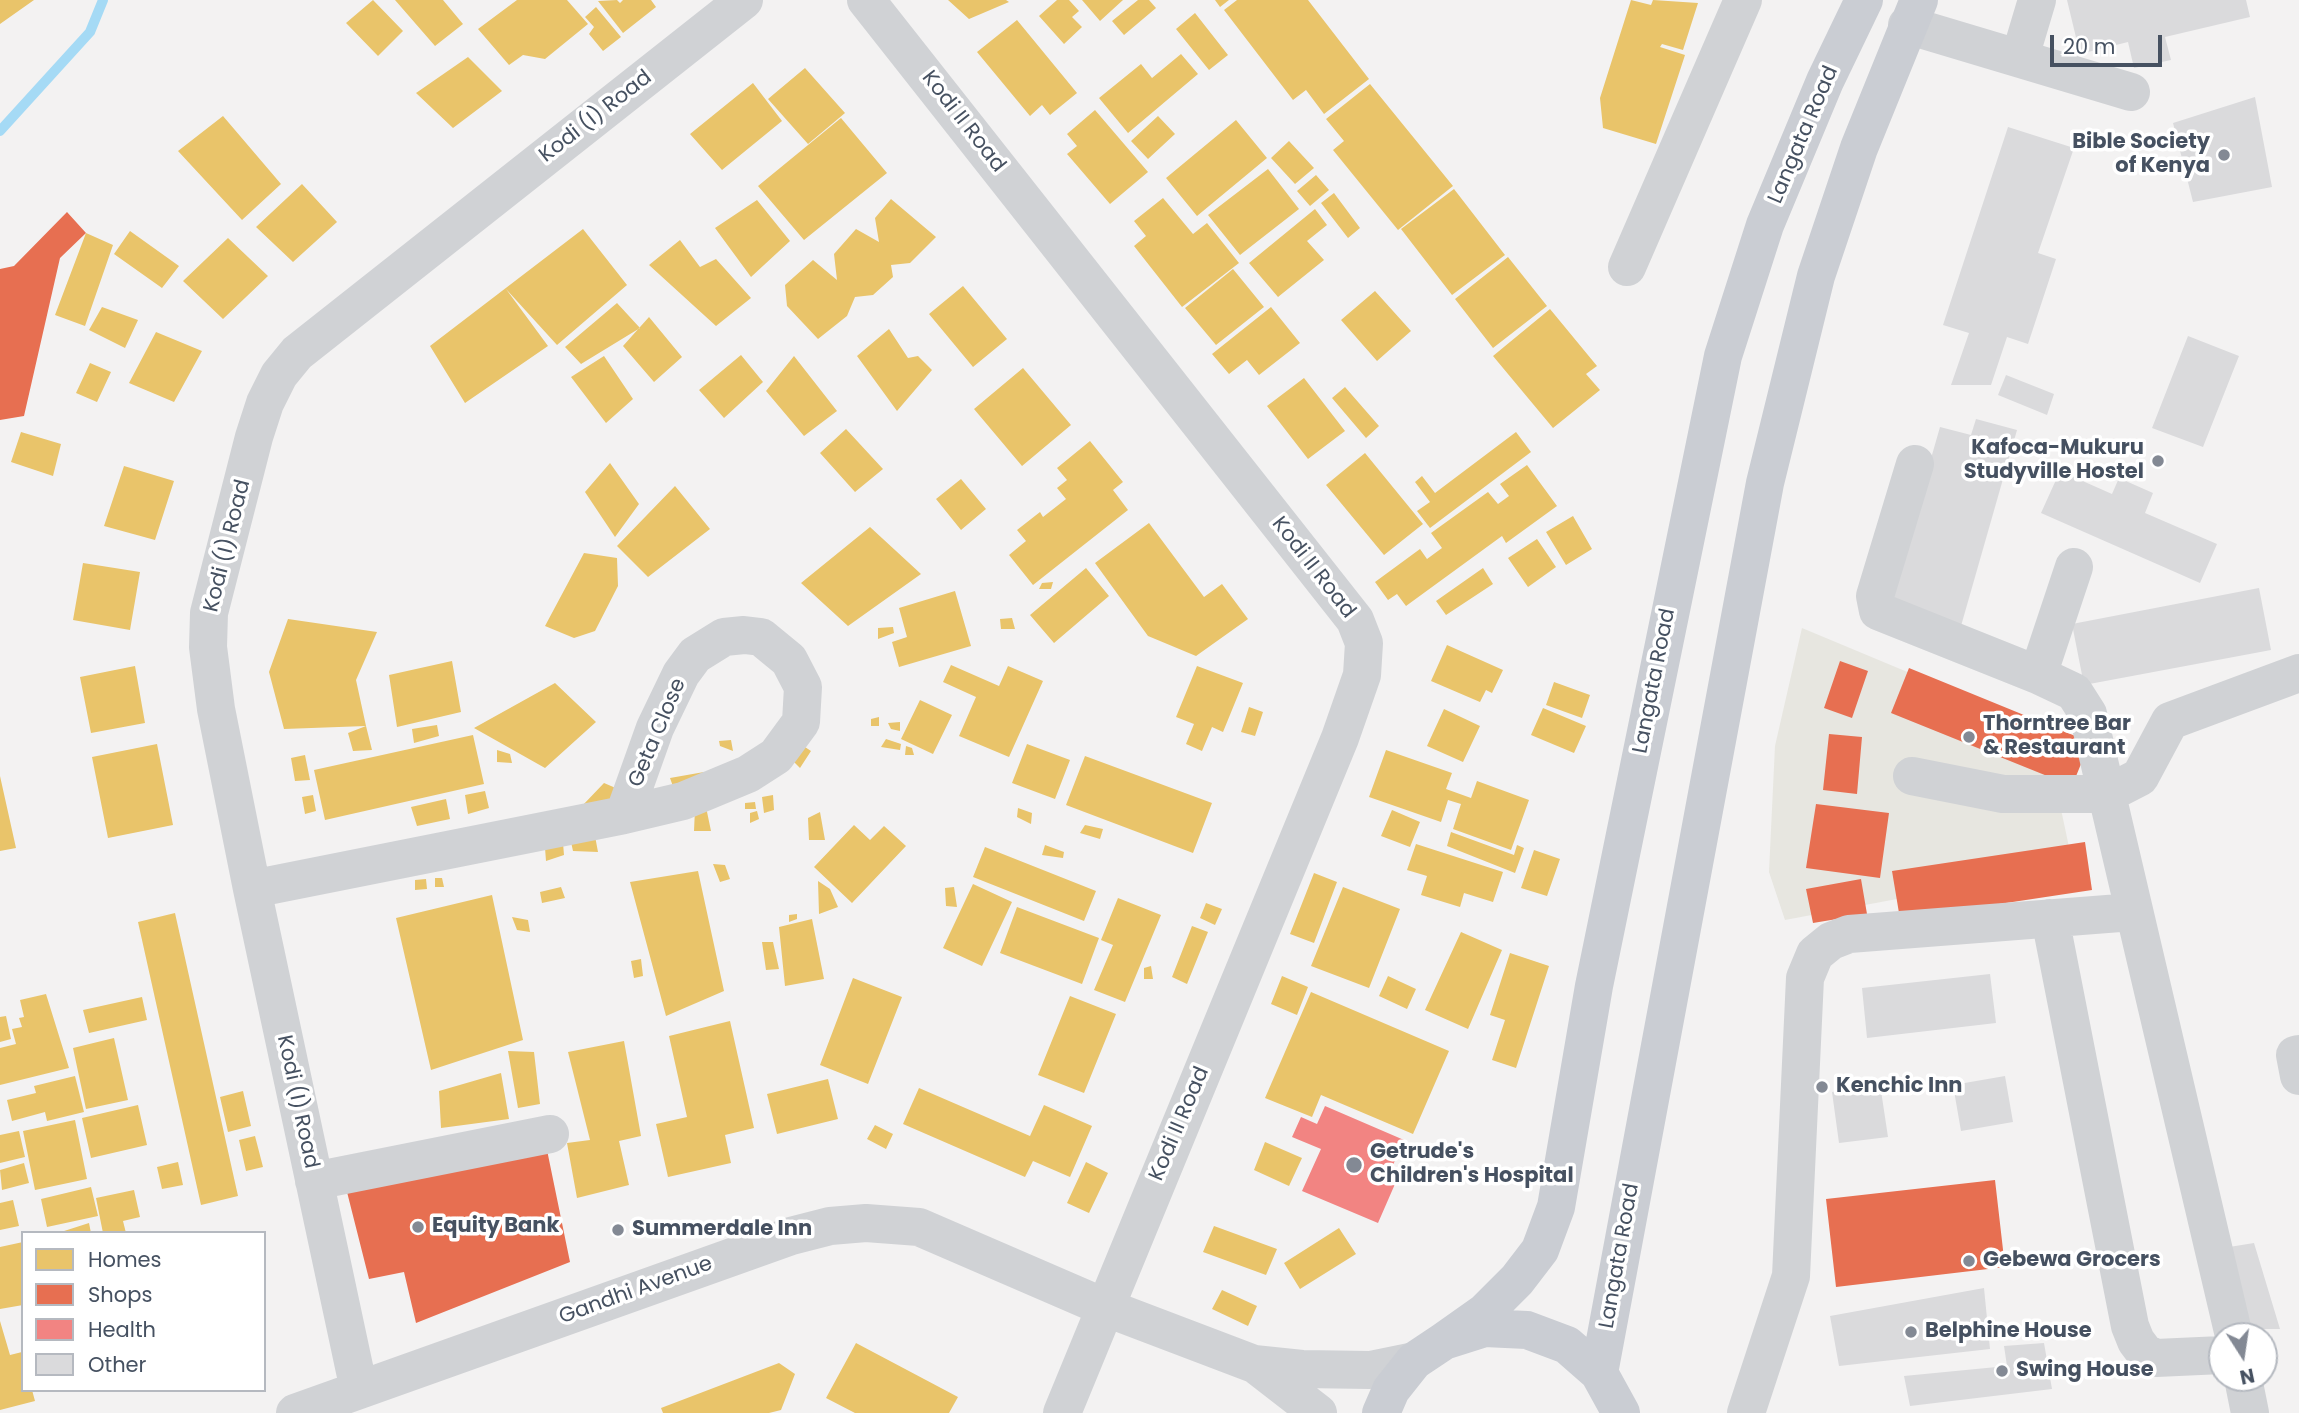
<!DOCTYPE html>
<style>
body{margin:0}
#map{position:relative;width:2299px;height:1413px;overflow:hidden;background:#f3f2f2;font-family:Poppins,sans-serif}
canvas{display:block}
.legend{position:absolute;left:21px;top:1231px;width:245px;height:161px;box-sizing:border-box;background:#fff;border:2px solid #b5b9c0;margin:0;padding:9px 12px;list-style:none;font-size:21px;color:#465161}
.legend li{display:flex;align-items:center;gap:14px;height:35px}
.legend b{width:35px;border:2px solid #b5b9c0}
.north{position:absolute;left:2208px;top:1322px;width:70px;height:70px;box-sizing:border-box;background:#fff;border:2px solid #b5b9c0;border-radius:50%;rotate:168deg;font-size:19px;font-weight:700;line-height:28px;text-align:center;color:#465161}
.north::after{content:'';display:block;margin:auto;width:24px;height:32px;background:#838994;clip-path:polygon(50% 0,100% 100%,50% 72%,0 100%)}
.scale{position:absolute;left:2050px;top:35px;width:112px;height:32px;box-sizing:border-box;border:4px solid #465161;border-top:0;padding-left:9px;font-size:21px;line-height:24px;white-space:nowrap;color:#465161;-webkit-text-stroke:5px #fff;paint-order:stroke}
</style>
<div id="map">
<canvas width="2299" height="1413"></canvas>
<ul class="legend">
<li><b style="height:19px;background:#e9c46a"></b>Homes</li>
<li><b style="height:19px;background:#e76f51"></b>Shops</li>
<li><b style="height:19px;background:#f28482"></b>Health</li>
<li><b style="height:19px;background:#dadadc"></b>Other</li>
</ul>
<div class="north">N</div>
<div class="scale">20 m</div>
</div>
<script>
const ctx = document.querySelector('canvas').getContext('2d');
ctx.lineJoin = 'round';
function paint(path, color) { ctx.fillStyle = color; ctx.fill(path, 'evenodd'); }
const shape = rows => new Path2D(rows.map(r => 'M' + r).join(''));
function stroke(path, color, width, dash) { ctx.strokeStyle = color; ctx.lineWidth = width; ctx.lineCap = dash ? 'butt' : 'round'; ctx.setLineDash(dash || []); ctx.stroke(path); }
function write(font, color, halo, rows, align = 'center') {
  ctx.font = font + ' Poppins,sans-serif'; ctx.lineWidth = 7; ctx.setLineDash([]); ctx.textBaseline = 'middle'; ctx.strokeStyle = halo; ctx.fillStyle = color; for (const [text, x, y, turn = 0] of rows) {
    ctx.save(); ctx.translate(x, y); ctx.rotate((+turn || 0) * Math.PI / 180); ctx.textAlign = isNaN(turn) ? turn : align; if (halo) ctx.strokeText(text, 0, 0); ctx.fillText(text, 0, 0); ctx.restore();
  }
}
paint(shape([
 [1802,628,2044,729,2073,866,1785,920,1769,872,1775,746]
]), '#e7e6e0');
paint(shape([
 [0,0,34,0,0,24],
 [373,0,403,31,378,56,346,23],
 [395,0,443,0,463,24,435,46],
 [517,0,567,0,588,24,545,59,523,55,509,65,478,29],
 [617,0,620,3,623,0,651,0,656,7,623,33,598,1],
 [948,0,1006,0,1009,2,969,19],
 [1057,0,1069,0,1079,11,1072,17,1082,27,1064,44,1039,16],
 [1082,0,1123,0,1100,21],
 [1138,0,1149,0,1156,8,1124,35,1112,21],
 [1215,0,1229,0,1220,7],
 [1237,0,1308,0,1369,79,1324,114,1306,90,1293,100,1224,10],
 [1631,0,1651,5,1653,0,1698,3,1683,50,1662,44,1660,47,1685,55,1656,144,1603,128,1600,98],
 [596,7,621,37,603,51,589,34,594,27,585,17],
 [1195,13,1228,55,1209,70,1176,29],
 [1017,20,1077,93,1050,115,1042,105,1030,116,977,52],
 [1181,54,1198,74,1128,133,1099,98,1141,64,1152,78],
 [468,57,502,91,453,128,416,93],
 [805,68,845,113,808,144,768,99],
 [753,83,782,121,722,170,690,134],
 [1370,84,1453,186,1398,230,1333,150,1344,141,1326,119],
 [1095,110,1148,172,1110,204,1067,154,1077,146,1067,134],
 [223,116,281,184,242,220,178,151],
 [1158,116,1175,134,1148,159,1131,141],
 [841,118,887,173,804,240,758,186],
 [1236,120,1267,158,1197,216,1166,178],
 [1289,141,1314,168,1295,184,1271,158],
 [1268,169,1299,209,1240,255,1208,215],
 [1316,175,1329,190,1310,206,1297,191],
 [302,184,337,222,293,262,256,227],
 [1454,189,1505,255,1452,295,1401,229],
 [1334,193,1360,228,1348,238,1321,203],
 [1163,198,1193,234,1207,223,1239,263,1182,307,1134,246,1146,236,1134,221],
 [891,199,936,237,910,263,891,265,893,277,873,295,855,297,847,316,818,339,787,306,785,285,813,260,837,280,834,254,856,229,879,242,875,218],
 [757,200,790,241,751,277,715,228],
 [1315,209,1327,225,1307,241,1324,260,1278,297,1249,263],
 [583,229,627,285,557,345,506,289,548,346,465,403,430,346],
 [130,231,179,266,162,288,114,254],
 [86,233,113,245,85,326,55,315],
 [228,238,268,276,223,319,183,281],
 [680,240,700,267,716,259,751,298,716,326,649,265],
 [1508,257,1547,306,1493,348,1455,299],
 [1233,269,1264,307,1216,345,1185,308],
 [963,286,1007,339,973,367,929,314],
 [1375,291,1411,331,1377,361,1341,320],
 [617,303,640,328,581,364,565,347],
 [102,307,138,320,125,348,89,330],
 [1271,307,1300,343,1259,375,1247,360,1229,374,1212,354],
 [1550,309,1597,366,1586,374,1600,390,1553,428,1493,356],
 [649,317,682,357,654,382,623,346],
 [889,329,908,358,918,356,932,370,897,411,857,356],
 [156,332,202,351,174,402,129,383],
 [741,355,763,382,724,418,699,390],
 [604,356,633,399,606,423,571,377],
 [794,356,837,411,804,436,766,391],
 [90,363,111,372,97,402,76,393],
 [1023,368,1071,425,1022,466,974,409],
 [1304,378,1345,431,1308,459,1267,406],
 [1345,387,1379,426,1366,438,1332,398],
 [846,429,883,469,855,492,820,453],
 [21,432,61,444,53,476,11,462],
 [1516,432,1531,452,1430,528,1417,511,1430,502,1415,482,1422,476,1435,493],
 [1090,441,1123,482,1113,490,1128,510,1033,585,1009,555,1026,541,1017,530,1040,512,1043,517,1066,499,1057,488,1067,480,1057,468],
 [1365,453,1423,524,1384,555,1326,485],
 [610,463,639,504,615,537,585,492],
 [1527,465,1557,506,1506,543,1502,536,1406,606,1397,594,1388,600,1375,582,1420,549,1427,559,1442,548,1431,533,1488,492,1498,504,1509,496,1500,484],
 [124,466,174,481,155,540,104,526],
 [961,479,986,509,961,530,936,499],
 [675,486,710,529,648,577,617,546],
 [1573,516,1592,549,1566,565,1546,532],
 [1149,523,1204,597,1222,584,1248,619,1196,656,1148,636,1095,563],
 [870,527,921,574,848,626,801,583],
 [1537,539,1556,567,1528,587,1508,558],
 [584,553,617,558,618,586,595,631,574,638,545,626],
 [83,563,140,572,130,630,73,620],
 [1086,568,1109,596,1054,643,1030,615],
 [1483,568,1493,584,1446,615,1436,601],
 [1053,582,1051,589,1039,589,1042,583],
 [955,591,971,646,899,667,892,642,907,637,899,608],
 [1012,618,1015,629,1001,629,1000,619],
 [288,619,377,632,356,680,366,726,284,729,269,672],
 [893,627,894,633,878,639,878,628],
 [1447,645,1503,670,1492,693,1486,690,1480,702,1431,681],
 [452,661,461,712,397,727,389,675],
 [951,665,999,686,1008,666,1043,681,1009,757,959,736,976,697,943,682],
 [135,666,145,723,91,733,80,677],
 [1197,666,1243,683,1223,732,1212,727,1202,751,1186,744,1194,724,1176,717],
 [1554,682,1590,695,1582,718,1546,705],
 [555,683,596,722,545,768,474,728],
 [920,700,952,715,933,754,901,739],
 [1249,707,1263,712,1255,736,1241,732],
 [1543,708,1586,726,1574,753,1531,735],
 [1444,709,1480,726,1463,762,1427,746],
 [879,717,879,726,871,726,871,719],
 [900,722,900,731,891,729,888,723],
 [437,725,439,736,414,743,412,729],
 [366,726,372,750,353,751,348,733],
 [473,735,484,784,325,820,314,770],
 [886,739,901,744,900,750,881,747],
 [731,740,733,751,720,746,719,741],
 [157,744,173,825,108,838,92,757],
 [1027,744,1070,760,1055,799,1012,783],
 [802,745,811,751,800,768,792,760],
 [906,746,912,748,914,755,905,755],
 [497,750,510,754,512,763,497,762],
 [1386,750,1452,773,1446,789,1471,798,1477,781,1529,800,1511,850,1453,829,1461,804,1448,800,1441,822,1369,797],
 [305,755,310,780,295,781,291,758],
 [1085,756,1212,803,1193,853,1066,805],
 [704,772,675,792,670,778],
 [0,776,16,848,0,851],
 [604,783,618,789,596,816,582,806],
 [485,791,489,808,468,814,465,795],
 [313,795,316,811,305,814,302,797],
 [773,795,774,810,764,813,762,797],
 [446,799,450,819,417,826,411,807],
 [755,802,756,809,745,809,745,803],
 [706,807,711,831,694,831,695,809],
 [1018,808,1032,813,1031,824,1017,817],
 [1392,810,1420,822,1410,847,1381,836],
 [757,811,759,819,750,823,750,813],
 [820,812,825,840,809,840,808,818],
 [854,825,870,840,884,826,906,846,852,903,814,867],
 [1085,825,1103,829,1100,839,1080,833],
 [1451,832,1514,855,1517,845,1524,848,1515,873,1447,846],
 [595,836,598,852,573,851,571,842],
 [563,843,564,855,546,861,545,848],
 [1416,844,1503,872,1493,902,1464,893,1460,907,1421,895,1427,876,1407,870],
 [1045,845,1064,852,1063,858,1042,855],
 [985,847,1096,891,1084,921,973,877],
 [1534,850,1560,859,1547,896,1521,888],
 [713,864,725,865,730,879,720,882],
 [698,871,724,991,666,1016,630,882],
 [1314,873,1337,882,1314,943,1290,934],
 [435,878,442,878,444,887,435,887],
 [426,879,427,889,415,890,415,880],
 [818,881,830,889,838,907,819,914],
 [973,884,1012,902,982,966,943,948],
 [561,887,565,898,542,903,540,892],
 [954,887,957,907,946,906,945,888],
 [1343,887,1400,909,1369,988,1311,966],
 [492,895,523,1040,431,1070,396,918],
 [1118,898,1161,915,1125,1002,1094,990,1113,945,1101,940],
 [1206,903,1222,909,1215,925,1200,918],
 [1017,907,1099,938,1082,984,1000,953],
 [175,913,238,1196,201,1205,138,922],
 [797,914,797,919,789,922,789,915],
 [512,917,528,920,530,932,517,930],
 [812,919,824,979,785,986,779,927],
 [1192,926,1208,932,1187,984,1172,977],
 [1461,932,1502,950,1468,1029,1425,1010],
 [762,942,773,942,779,969,766,970],
 [1510,953,1549,966,1516,1068,1492,1060,1505,1020,1490,1015],
 [641,959,643,976,634,978,631,961],
 [1151,966,1153,979,1144,979,1144,968],
 [1282,976,1308,987,1297,1015,1271,1004],
 [1388,976,1416,989,1407,1009,1379,996],
 [853,978,902,997,868,1084,820,1065],
 [1311,992,1449,1051,1413,1134,1321,1095,1312,1117,1265,1098],
 [46,994,69,1068,0,1085,0,1048,16,1044,12,1029,22,1027,19,1018,24,1017,20,1000],
 [1070,996,1116,1014,1084,1093,1038,1075],
 [142,997,147,1020,89,1033,83,1010],
 [6,1016,11,1039,0,1042,0,1017],
 [730,1021,754,1128,725,1135,731,1163,668,1177,656,1124,687,1117,669,1036],
 [114,1038,128,1100,86,1109,73,1048],
 [624,1041,641,1136,619,1141,629,1185,577,1198,567,1143,590,1140,568,1052],
 [508,1051,534,1052,540,1104,518,1108],
 [501,1073,509,1119,441,1128,439,1091],
 [75,1076,84,1112,47,1121,45,1112,12,1121,7,1100,36,1093,34,1086],
 [828,1079,838,1119,777,1134,767,1094],
 [919,1088,1030,1136,1044,1105,1092,1126,1070,1177,1033,1161,1025,1177,903,1124],
 [243,1091,251,1126,228,1132,220,1097],
 [138,1105,147,1145,91,1158,82,1118],
 [75,1120,87,1179,35,1190,23,1131],
 [875,1125,893,1134,886,1149,867,1139],
 [19,1131,25,1157,0,1163,0,1135],
 [255,1136,263,1167,246,1171,239,1140],
 [1265,1142,1302,1158,1289,1186,1254,1170],
 [178,1162,183,1185,162,1189,157,1167],
 [1086,1162,1108,1173,1089,1213,1067,1203],
 [24,1163,29,1183,2,1190,0,1170],
 [91,1187,98,1216,47,1227,41,1199],
 [134,1190,140,1217,123,1221,126,1233,103,1233,96,1198],
 [13,1200,19,1226,0,1230,0,1203],
 [89,1223,91,1233,61,1233,61,1232],
 [1214,1226,1277,1249,1266,1275,1203,1252],
 [1339,1228,1356,1254,1300,1289,1284,1263],
 [23,1242,23,1305,0,1309,0,1247],
 [1222,1290,1257,1306,1248,1326,1212,1309],
 [0,1321,10,1355,22,1352,23,1390,32,1390,35,1401,0,1410],
 [856,1343,958,1397,949,1413,855,1413,826,1398],
 [779,1363,795,1374,781,1410,769,1413,663,1413,661,1408]
]), '#e9c46a');
paint(shape([
 [67,212,86,233,60,258,24,416,0,420,0,269,14,266],
 [1840,661,1868,671,1852,718,1824,708],
 [1909,668,2090,742,2072,786,1891,713],
 [1829,734,1862,737,1857,794,1823,790],
 [1816,804,1889,813,1880,878,1806,868],
 [2085,842,2092,890,1900,919,1892,871],
 [1861,879,1867,914,1813,923,1806,889],
 [547,1150,570,1262,416,1323,404,1272,369,1279,347,1192],
 [1995,1180,2005,1267,1836,1287,1826,1199]
]), '#e76f51');
paint(shape([
 [1325,1106,1404,1140,1386,1181,1395,1184,1378,1223,1302,1191,1321,1149,1292,1137,1301,1117,1317,1124]
]), '#f28482');
stroke(shape([
 [0,131,90,32,103,0]
]), '#a5daf5', 10);
paint(shape([
 [2067,0,2246,0,2250,17,2165,37,2171,60,2134,68,2128,42,2080,54],
 [2255,97,2272,187,2193,202,2173,123],
 [2008,127,2074,148,2038,253,2056,259,2028,344,2007,337,1991,385,1951,385,1969,333,1943,325],
 [2188,336,2239,356,2203,447,2152,428],
 [2006,375,2054,394,2047,415,1998,395],
 [1976,419,2017,430,1961,626,1889,605,1940,427,1971,435],
 [2060,471,2112,494,2119,478,2153,493,2145,513,2217,544,2200,583,2041,513],
 [2259,588,2271,650,2084,685,2072,624],
 [1990,974,1996,1023,1867,1038,1862,988],
 [2005,1076,2013,1122,1961,1131,1953,1085],
 [1880,1084,1888,1137,1839,1143,1832,1092],
 [2254,1243,2280,1329,2251,1329,2223,1248],
 [1984,1288,1990,1349,1839,1366,1830,1316],
 [2044,1343,2052,1389,1910,1406,1904,1376,2007,1366,2004,1346]
]), '#dadadc');
stroke(shape([
 [866,0,1355,620,1364,643,1362,675,1340,738,1062,1413],
 [1907,25,2131,92],
 [2020,57,2037,0],
 [1627,267,1743,0],
 [1915,464,1875,596,1878,611,2038,675],
 [2074,567,2038,675,2074,692,2088,714,2234,1336],
 [1912,776,2003,794,2107,794,2140,777,2170,721,2299,673],
 [252,889,624,815,683,801,748,774,776,756,801,722,803,687,789,660,761,637,744,635,724,637,695,655,681,674,655,728,624,815],
 [2050,918,2130,1326,2136,1341,2145,1353,2156,1358,2222,1355],
 [2299,1054,2295,1055,2299,1076],
 [314,1181,550,1134],
 [1256,1365,1318,1413],
 [2243,1378,2250,1413],
 [359,1390,252,889,216,709,208,647,209,613,254,437,265,403,279,375,297,353,744,0],
 [295,1413,791,1236,830,1226,866,1223,919,1227,1104,1307,1254,1364,1302,1369,1370,1370,1414,1361],
 [1746,1413,1791,1276,1805,978,1815,954,1831,941,1849,934,2133,912]
]), '#d0d2d5', 38);
stroke(shape([
 [1444,1341,1485,1312,1517,1280,1540,1250,1556,1207,1594,986,1723,356,1765,225,1825,81,1864,0],
 [1599,1373,1765,483,1816,276,1859,148,1919,0],
 [1381,1413,1391,1390,1414,1361,1444,1341,1485,1328,1527,1330,1567,1345,1599,1373,1621,1413]
]), '#cacdd3', 38);
for (const [x, y, r, color] of [
 [2224,155,7,"#838994"],
 [2158,461,7,"#838994"],
 [1969,737,7,"#838994"],
 [1822,1087,7,"#838994"],
 [1354,1165,9,"#838994"],
 [418,1227,7,"#838994"],
 [618,1230,7,"#838994"],
 [1969,1261,7,"#838994"],
 [1911,1332,7,"#838994"],
 [2002,1371,7,"#838994"]
]) { const dot = new Path2D(); dot.arc(x, y, r, 0, 2 * Math.PI); ctx.fillStyle = color; ctx.fill(dot); stroke(dot, '#fff', 2.5); }
write('21px', '#465161', '#fff', [
 ["Kodi (I) Road",596,117,-38],
 ["Kodi II Road",963,122,52],
 ["Langata Road",1804,135,-67],
 ["Kodi (I) Road",228,546,-76],
 ["Kodi II Road",1313,568,52],
 ["Langata Road",1655,681,-79],
 ["Geta Close",658,733,-67],
 ["Kodi (I) Road",297,1102,78],
 ["Kodi II Road",1180,1124,-67],
 ["Langata Road",1620,1256,-80],
 ["Gandhi Avenue",636,1291,-20]
]);
write('bold 21px', '#465161', '#fff', [
 ["Bible Society",2210,143,"right"],
 ["of Kenya",2210,167,"right"],
 ["Kafoca-Mukuru",2144,449,"right"],
 ["Studyville Hostel",2144,473,"right"],
 ["Thorntree Bar",1983,725],
 ["& Restaurant",1983,749],
 ["Kenchic Inn",1836,1087],
 ["Getrude's",1370,1153],
 ["Children's Hospital",1370,1177],
 ["Equity Bank",432,1227],
 ["Summerdale Inn",632,1230],
 ["Gebewa Grocers",1983,1261],
 ["Belphine House",1925,1332],
 ["Swing House",2016,1371]
], 'left');
</script>
